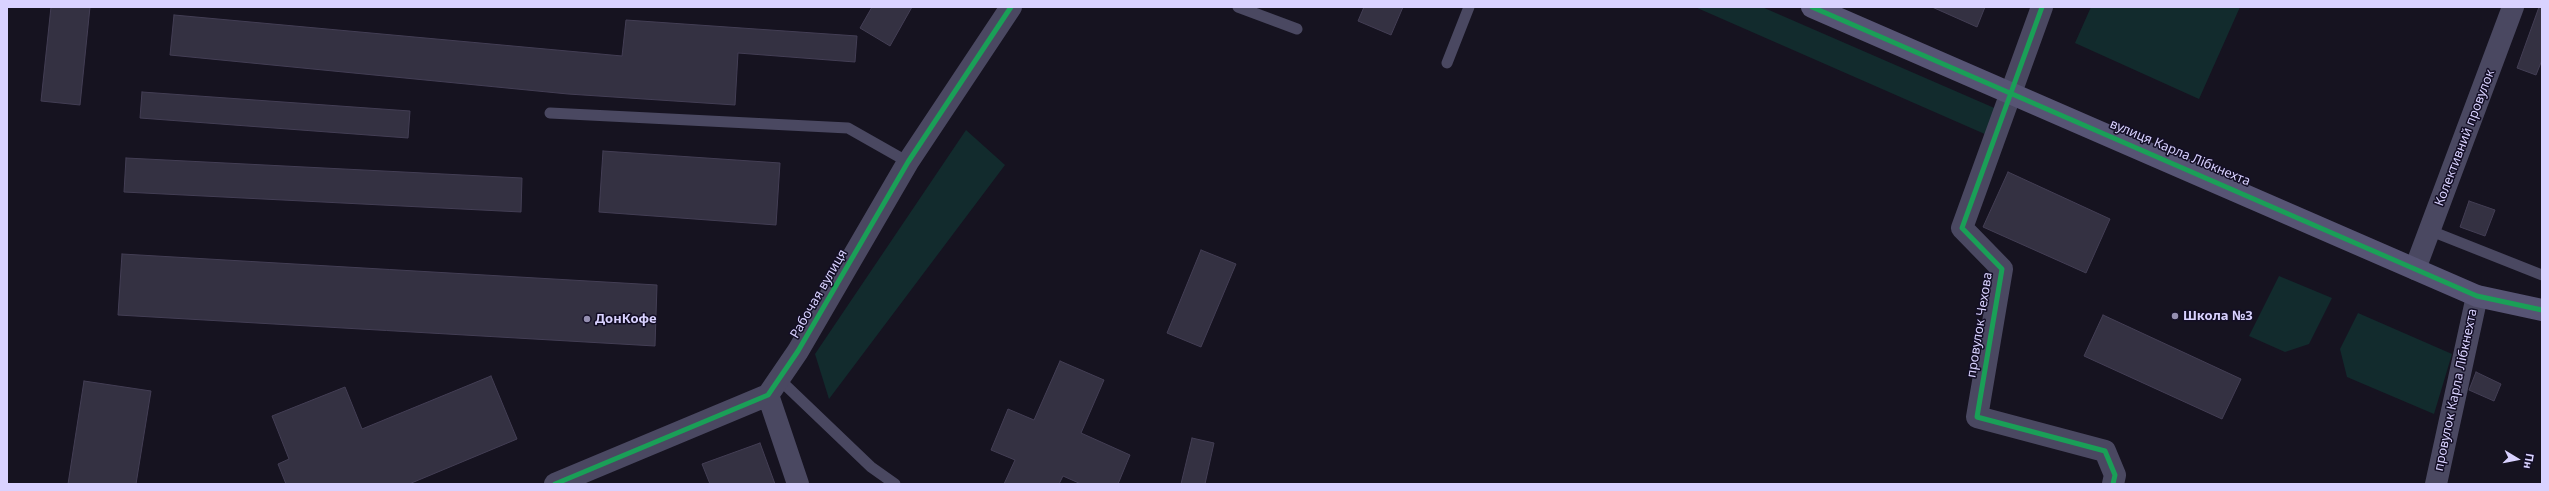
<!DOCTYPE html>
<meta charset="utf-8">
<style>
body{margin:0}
#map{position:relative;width:2549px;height:491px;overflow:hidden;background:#161320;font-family:"Noto Sans",sans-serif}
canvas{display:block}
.frame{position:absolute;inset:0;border:8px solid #d9d2ff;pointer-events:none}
.north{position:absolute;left:2497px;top:439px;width:40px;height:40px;-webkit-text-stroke:3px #130e25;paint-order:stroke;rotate:100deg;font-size:11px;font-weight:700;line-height:16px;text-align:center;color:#d9d2ff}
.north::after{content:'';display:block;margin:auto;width:14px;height:18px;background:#d9d2ff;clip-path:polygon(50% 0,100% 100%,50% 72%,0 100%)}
</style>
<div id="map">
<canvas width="2549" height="491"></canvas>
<div class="frame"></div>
<div class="north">Пн</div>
</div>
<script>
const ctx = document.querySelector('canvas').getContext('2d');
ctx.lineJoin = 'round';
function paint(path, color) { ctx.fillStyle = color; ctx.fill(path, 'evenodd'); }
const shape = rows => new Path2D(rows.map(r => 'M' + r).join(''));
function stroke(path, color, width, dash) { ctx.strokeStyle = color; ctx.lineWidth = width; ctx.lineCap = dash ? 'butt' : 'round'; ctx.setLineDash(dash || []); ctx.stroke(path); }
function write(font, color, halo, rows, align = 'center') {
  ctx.font = font + ' "Noto Sans",sans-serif'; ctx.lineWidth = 3; ctx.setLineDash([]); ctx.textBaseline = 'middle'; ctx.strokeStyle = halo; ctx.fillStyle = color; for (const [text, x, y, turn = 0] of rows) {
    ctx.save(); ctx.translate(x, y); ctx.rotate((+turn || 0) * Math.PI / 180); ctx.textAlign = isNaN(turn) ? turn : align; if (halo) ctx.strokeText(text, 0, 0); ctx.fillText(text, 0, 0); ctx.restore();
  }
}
paint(shape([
 [1695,7,1762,7,1999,110,1987,135],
 [2091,7,2240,7,2199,99,2075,43],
 [966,130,1005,165,829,399,815,354],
 [2279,276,2332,298,2309,344,2285,352,2249,336],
 [2358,313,2452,354,2434,414,2347,377,2340,349]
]), '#122b2d');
const building = shape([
 [51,7,90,7,80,105,41,101,51,7],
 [872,7,912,7,890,46,860,28,872,7],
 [1364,7,1403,7,1391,35,1358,21,1364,7],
 [1932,7,1985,7,1977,27,1932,7],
 [2539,7,2542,7,2542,60,2536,75,2517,68,2539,7],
 [174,15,622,56,626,20,857,36,855,62,738,53,735,105,568,94,170,55,174,15],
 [142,92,410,111,408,138,140,118,142,92],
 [603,151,780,163,776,225,599,212,603,151],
 [126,158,522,178,521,212,124,192,126,158],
 [2008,172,2110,219,2086,273,1983,227,2008,172],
 [2469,201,2495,210,2485,236,2460,227,2469,201],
 [1201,250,1236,264,1201,347,1167,333,1201,250],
 [122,254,657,285,655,346,118,315,122,254],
 [2103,315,2241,379,2222,419,2084,356,2103,315],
 [1060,361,1104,380,1081,433,1130,455,1118,484,1081,484,1063,476,1059,484,1004,484,1015,460,991,450,1008,409,1034,420,1060,361],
 [2476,372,2501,384,2494,401,2469,390,2476,372],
 [491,376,517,439,409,484,286,484,278,464,289,459,272,416,345,387,362,429,491,376],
 [84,381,151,391,136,484,68,484,84,381],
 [1192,438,1214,443,1205,484,1181,484,1192,438],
 [760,443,775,484,710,484,702,464,760,443]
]);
paint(building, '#343142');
stroke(building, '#433e54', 1);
stroke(shape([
 [1238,7,1297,29],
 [1447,63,1469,7],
 [550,113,848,128,908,162],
 [2431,231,2542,275],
 [779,379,871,467,895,484]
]), '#4a4861', 11);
stroke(shape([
 [2042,7,1962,228,2002,269,1977,417,2105,451,2115,475,2113,484],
 [2415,269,2513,7],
 [768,395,798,484],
 [555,484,768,395,798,351,908,162,1011,7],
 [2436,484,2477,296]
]), '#4a4861', 22);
stroke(shape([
 [1812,7,2477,296,2542,310]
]), '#575474', 22);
stroke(shape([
 [1812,7,2477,296,2542,310],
 [2042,7,1962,228,2002,269,1977,417,2105,451,2115,475,2113,484],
 [555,484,768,395,798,351,908,162,1011,7]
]), '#1a9f57', 5);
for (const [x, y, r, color] of [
 [2175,316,4,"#958fb1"],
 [587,319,4,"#958fb1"]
]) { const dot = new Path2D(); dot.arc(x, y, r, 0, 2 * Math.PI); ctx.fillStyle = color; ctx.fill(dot); stroke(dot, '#130e25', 1.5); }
write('13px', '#d9d2ff', '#130e25', [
 ["Колективний провулок",2465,138,-69],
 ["вулиця Карла Лібкнехта",2180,153,23],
 ["Рабочая вулиця",819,294,-60],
 ["провулок Чехова",1980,325,-81],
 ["провулок Карла Лібкнехта",2456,390,-78]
]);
write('bold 13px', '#d9d2ff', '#130e25', [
 ["Школа №3",2183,316],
 ["ДонКофе",595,319]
], 'left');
</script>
